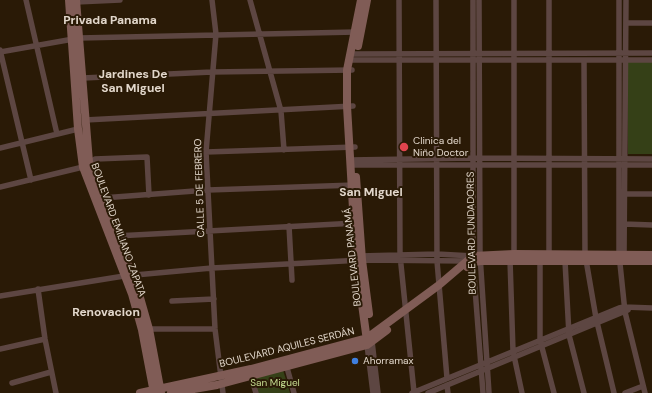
<!DOCTYPE html>
<meta charset="utf-8">
<style>
body{margin:0}
canvas{display:block;background:#2a1a06}
</style>
<canvas width="652" height="393"></canvas>
<script>
const ctx = document.querySelector('canvas').getContext('2d');
ctx.lineJoin = 'round';
function paint(path, color) { ctx.fillStyle = color; ctx.fill(path, 'evenodd'); }
const shape = rows => new Path2D(rows.map(r => 'M' + r).join(''));
function stroke(path, color, width, dash) { ctx.strokeStyle = color; ctx.lineWidth = width; ctx.lineCap = dash ? 'butt' : 'round'; ctx.setLineDash(dash || []); ctx.stroke(path); }
function write(font, color, halo, rows, align = 'center') {
  ctx.font = font + ' "DM Sans",sans-serif'; ctx.lineWidth = 4; ctx.setLineDash([]); ctx.textBaseline = 'middle'; ctx.strokeStyle = halo; ctx.fillStyle = color; for (const [text, x, y, turn = 0] of rows) {
    ctx.save(); ctx.translate(x, y); ctx.rotate((+turn || 0) * Math.PI / 180); ctx.textAlign = isNaN(turn) ? turn : align; if (halo) ctx.strokeText(text, 0, 0); ctx.fillText(text, 0, 0); ctx.restore();
  }
}
paint(shape([
 [627,61,652,61,652,154,628,154],
 [283,370,290,393,258,393,253,378]
]), '#354017');
stroke(shape([
 [26,0,57,134],
 [212,0,216,34,206,152,215,329,223,393],
 [250,0,281,111,284,150],
 [399,0,400,255,414,392],
 [436,0,437,261,447,378],
 [473,0,473,262,483,393],
 [479,0,480,255,489,393],
 [514,0,514,254],
 [549,0,549,258],
 [619,0,619,254,625,312,645,393],
 [76,2,120,0],
 [626,23,652,23],
 [0,50,31,180],
 [0,52,79,38,356,32],
 [351,54,652,53],
 [349,60,652,60],
 [584,60,585,254,596,318,614,393],
 [83,78,212,72,352,70],
 [85,120,353,106],
 [0,148,78,129],
 [206,152,355,147],
 [350,160,473,158,652,159],
 [350,165,652,165],
 [0,187,83,167,95,159,147,157,149,195],
 [625,194,652,194],
 [102,198,208,190,355,185],
 [624,224,652,225],
 [289,226,292,280],
 [116,236,356,223],
 [360,256,437,254,473,256],
 [624,257,626,0],
 [540,259,540,340,554,393],
 [510,260,513,351,522,393],
 [565,261,569,335,584,393],
 [38,289,45,339,56,393],
 [0,296,124,276,212,268,362,260,467,261],
 [172,301,214,299],
 [149,329,215,329],
 [372,341,378,393],
 [367,345,373,393],
 [0,349,45,339],
 [286,364,294,393],
 [250,374,256,393],
 [12,383,51,372],
 [447,385,448,393],
 [412,393,619,308,624,307,652,308],
 [428,393,628,310],
 [625,393,643,386]
]), '#5d4642', 5.5);
stroke(shape([
 [69,0,78,129,83,167,132,294,142,330,154,393],
 [76,0,89,162,139,294,149,329,161,393],
 [361,0,347,70,347,106,356,260,367,341],
 [358,46,367,0],
 [356,177,362,260,369,314],
 [467,267,473,262,481,261,652,261],
 [140,393,251,369,367,338,439,285,473,256,514,254,652,255],
 [171,393,217,385,367,345,387,330]
]), '#805c56', 8);
for (const [x, y, r, color] of [
 [404,147,5,"#e0444e"],
 [355,361,4,"#3f7fe0"]
]) { const dot = new Path2D(); dot.arc(x, y, r, 0, 2 * Math.PI); ctx.fillStyle = color; ctx.fill(dot); stroke(dot, '#2a1a06', 1.5); }
write('10px', '#e2d7cb', '#2a1a06', [
 ["Clinica del",413,141],
 ["Niño Doctor",413,153],
 ["Ahorramax",363,361]
], 'left');
write('10px', '#e2d7cb', '#2a1a06', [
 ["CALLE 5 DE FEBRERO",200,188,-92],
 ["BOULEVARD EMILIANO ZAPATA",118,230,70],
 ["BOULEVARD FUNDADORES",472,233,-91],
 ["BOULEVARD PANAMÁ",353,257,-96],
 ["BOULEVARD AQUILES SERDÁN",287,348,-14]
]);
write('10px', '#c4db90', '#2a1a06', [
 ["San Miguel",275,383]
]);
write('bold 12px', '#e2d7cb', '#2a1a06', [
 ["Privada Panama",110,21],
 ["Jardines De",133,75],
 ["San Miguel",133,89],
 ["San Miguel",371,193],
 ["Renovacion",106,313]
]);
</script>
